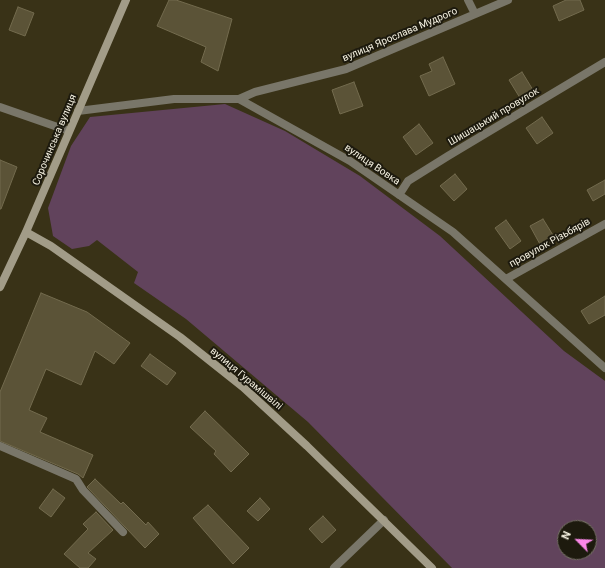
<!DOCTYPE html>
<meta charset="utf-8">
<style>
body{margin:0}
#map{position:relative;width:605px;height:568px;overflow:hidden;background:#393217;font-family:Roboto,sans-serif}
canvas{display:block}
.north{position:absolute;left:557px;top:520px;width:40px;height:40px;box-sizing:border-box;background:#1d1a0e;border:1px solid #747063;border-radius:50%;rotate:294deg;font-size:11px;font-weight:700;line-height:16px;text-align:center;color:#f6f2e2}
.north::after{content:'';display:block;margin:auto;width:14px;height:18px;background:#fa87e8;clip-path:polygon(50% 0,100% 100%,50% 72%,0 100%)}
</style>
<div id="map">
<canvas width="605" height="568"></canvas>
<div class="north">N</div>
</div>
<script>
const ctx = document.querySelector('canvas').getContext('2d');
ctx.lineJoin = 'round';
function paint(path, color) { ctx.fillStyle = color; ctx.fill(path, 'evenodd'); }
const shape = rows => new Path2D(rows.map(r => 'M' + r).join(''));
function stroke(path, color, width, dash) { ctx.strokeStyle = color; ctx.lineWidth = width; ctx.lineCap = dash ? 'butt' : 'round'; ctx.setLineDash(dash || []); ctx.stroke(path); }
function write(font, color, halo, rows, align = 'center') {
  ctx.font = font + ' Roboto,sans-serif'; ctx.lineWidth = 4; ctx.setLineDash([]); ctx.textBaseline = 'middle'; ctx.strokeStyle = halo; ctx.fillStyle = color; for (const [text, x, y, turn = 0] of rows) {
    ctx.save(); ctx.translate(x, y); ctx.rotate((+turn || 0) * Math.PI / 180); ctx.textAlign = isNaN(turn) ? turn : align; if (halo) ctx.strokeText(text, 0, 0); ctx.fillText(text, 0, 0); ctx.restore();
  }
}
paint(shape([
 [225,104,285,131,360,176,440,236,564,351,605,381,605,568,452,568,308,422,186,319,134,283,138,272,97,240,89,246,72,249,53,236,48,208,71,146,90,117],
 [565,528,589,528,589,552,565,552]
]), '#61435c');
const building = shape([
 [169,0,176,0,232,19,218,71,201,62,206,47,157,26,169,0],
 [566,0,580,0,584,10,559,21,553,6,566,0],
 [18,7,34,13,25,36,9,30,18,7],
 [443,57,455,84,429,96,420,76,432,71,429,64,443,57],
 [522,72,533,90,520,98,509,80,522,72],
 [354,82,363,106,340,114,332,90,354,82],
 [542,117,553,133,537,144,526,128,542,117],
 [419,124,433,143,416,155,403,137,419,124],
 [0,160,17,167,1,209,0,209,0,160],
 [455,174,467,189,454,201,440,186,455,174],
 [605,180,605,194,593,201,587,190,605,180],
 [543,219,556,240,542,248,530,226,543,219],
 [506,220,521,241,510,249,495,228,506,220],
 [41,293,87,312,130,343,114,364,95,351,81,385,46,369,29,410,47,418,40,432,93,455,83,478,78,474,0,441,0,392,41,293],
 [605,296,605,315,589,324,581,311,605,296],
 [150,354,176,373,167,385,141,366,150,354],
 [205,411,249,454,231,472,214,454,216,451,190,427,205,411],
 [95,479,121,504,123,502,146,525,148,522,159,534,145,548,87,487,95,479],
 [53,489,65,498,51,517,39,508,53,489],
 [260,498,270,509,258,521,247,511,260,498],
 [208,505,249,548,233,564,193,518,208,505],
 [96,512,113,530,88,553,96,559,88,568,80,568,64,554,88,529,83,524,96,512],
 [323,516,336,530,322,543,309,529,323,516]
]);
paint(building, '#5b5337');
stroke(building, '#736b4e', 1);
stroke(shape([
 [0,446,76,479,83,490,123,532],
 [334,568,384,520]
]), '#797669', 8);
stroke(shape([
 [468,0,475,14],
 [239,99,255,92,346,69,508,0],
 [78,111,174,99,239,99,350,161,453,232,605,368],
 [399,195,408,181,448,156,605,62],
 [506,279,605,224]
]), '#797669', 8);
stroke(shape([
 [0,107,69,131]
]), '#797669', 8);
stroke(shape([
 [26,232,51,246,180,337,243,387,307,446,432,568],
 [0,287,26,232,126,0]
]), '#a29c88', 8);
write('10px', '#f6f2e2', '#1d1a0e', [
 ["вулиця Ярослава Мудрого",400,35,-23],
 ["Шишацький провулок",494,117,-31],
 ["Сорочинська вулиця",55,140,-67],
 ["вулиця Вовка",372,165,34],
 ["провулок Різьбярів",550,243,-29],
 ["вулиця Гурамішвілі",246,379,40]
]);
</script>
